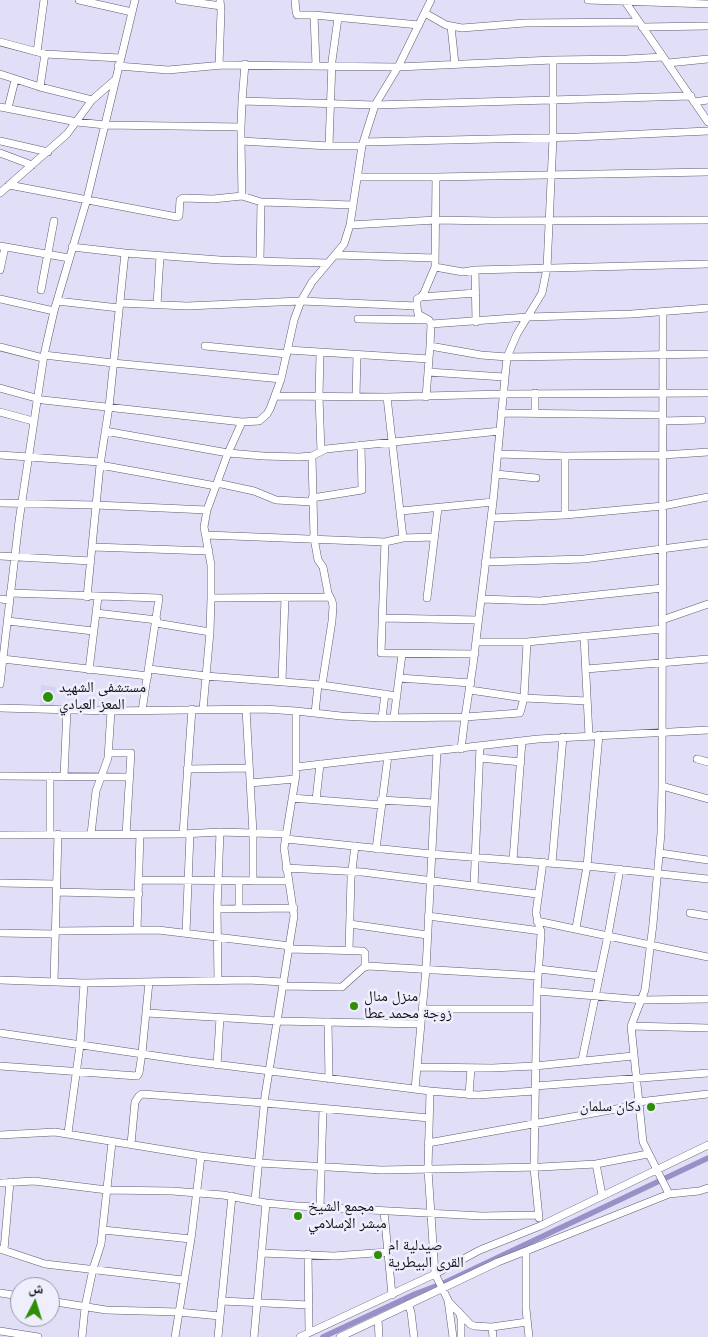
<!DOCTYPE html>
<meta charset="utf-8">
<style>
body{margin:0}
#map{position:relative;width:708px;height:1337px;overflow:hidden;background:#e1dff7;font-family:Montserrat,"Noto Naskh Arabic",sans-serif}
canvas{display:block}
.north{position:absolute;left:10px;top:1277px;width:50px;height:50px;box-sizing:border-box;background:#efeefc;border:1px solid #9796a2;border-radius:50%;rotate:5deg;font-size:14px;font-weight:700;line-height:20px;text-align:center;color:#13121a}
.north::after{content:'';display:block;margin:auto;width:18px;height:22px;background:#2e8e05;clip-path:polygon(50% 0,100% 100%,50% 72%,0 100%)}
</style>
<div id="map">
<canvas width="708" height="1337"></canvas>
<div class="north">ش</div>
</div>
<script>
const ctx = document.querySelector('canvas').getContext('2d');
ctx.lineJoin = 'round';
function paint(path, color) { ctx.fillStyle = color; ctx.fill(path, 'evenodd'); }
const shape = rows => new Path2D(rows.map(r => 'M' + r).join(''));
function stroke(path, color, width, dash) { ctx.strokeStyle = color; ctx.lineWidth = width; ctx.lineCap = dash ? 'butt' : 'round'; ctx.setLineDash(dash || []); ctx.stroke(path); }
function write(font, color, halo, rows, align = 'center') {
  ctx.font = font + ' Montserrat,"Noto Naskh Arabic",sans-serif'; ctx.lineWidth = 5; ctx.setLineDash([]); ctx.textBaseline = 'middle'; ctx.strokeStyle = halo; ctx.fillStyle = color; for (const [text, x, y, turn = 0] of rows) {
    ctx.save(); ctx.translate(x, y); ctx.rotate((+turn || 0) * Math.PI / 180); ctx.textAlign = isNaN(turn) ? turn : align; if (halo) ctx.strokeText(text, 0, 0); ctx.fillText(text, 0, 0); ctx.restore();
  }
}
paint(shape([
 [41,685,56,687,54,707,40,707]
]), '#d6d3f2');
stroke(shape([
 [323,1337,415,1294,444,1283,708,1158]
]), '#9891c8', 5.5);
const minor = shape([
 [79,0,132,12],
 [179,0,221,6],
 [295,0,296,11,297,15,314,15,419,25],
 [588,0,708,4],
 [624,0,708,122],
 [425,13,446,25,462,28,525,23,639,22],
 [314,15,316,65],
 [451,26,455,64],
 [642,27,708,26],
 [0,42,45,54,120,58],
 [37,52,44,0],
 [668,63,708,59],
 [219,65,221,12,220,0],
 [118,66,168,70,223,65,398,67,553,60,627,59,663,57],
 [0,74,40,87,92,100],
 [40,87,45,54],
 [242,101,245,64],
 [694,102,708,100],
 [0,107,77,122,105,125,241,127,241,141,329,146,362,146],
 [8,108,15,80],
 [241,127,242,101,375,105,691,96],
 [0,141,48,152],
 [241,141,242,196],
 [364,142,577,137,708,131],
 [329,146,332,61,338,18],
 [0,153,32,165],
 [357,177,436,177,435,267,424,293,421,297,417,299,417,306,418,314,429,320,431,324,430,346],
 [436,177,708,172],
 [9,185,177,217,179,216,180,200,183,198,213,199,242,196,261,202,353,205],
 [0,193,67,134,92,100,116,79],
 [350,225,436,220,493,221,708,220],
 [0,246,69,258],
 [72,247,125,253,220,260,327,263],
 [336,255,435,258],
 [260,261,261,202],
 [435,267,463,272,475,270,708,264],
 [0,270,5,247],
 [475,270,476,322],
 [41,290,54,221],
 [421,297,476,293],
 [0,299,54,311],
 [57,301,119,308],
 [120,303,187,306,301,301,417,306],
 [157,305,160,256],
 [358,319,428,320],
 [431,324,528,317,632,314,708,308],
 [205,346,287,354],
 [0,347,43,358],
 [288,350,429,359,428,372,504,377],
 [320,353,319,397,321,451],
 [44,355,113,363,281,379],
 [429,359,430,346,481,355,507,357,708,354],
 [0,388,43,400,242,422],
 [535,393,535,413],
 [275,396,387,397,503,394,708,393],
 [356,397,357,355],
 [426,397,428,372],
 [0,412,33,421],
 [501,413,663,415],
 [663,421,702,420],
 [105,431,228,453,263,456,299,457,312,456,326,449,500,431],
 [498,454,565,456,663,455,708,452],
 [0,455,100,462],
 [312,456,314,538,318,560,323,567,328,593,332,601,333,606,332,621,322,685],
 [100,465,216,486],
 [496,474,536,478],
 [217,483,254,491,276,500,312,502],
 [312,498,362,490,361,445],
 [0,503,96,505,207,510],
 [401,511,493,502],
 [565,515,565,456],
 [491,518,565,515,663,506,708,497],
 [206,535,385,542,381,653,475,654],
 [403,538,434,537],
 [385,542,403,538,387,397],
 [93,547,209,551],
 [0,556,91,561],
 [485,562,584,559,708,543],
 [10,593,159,598,142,711],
 [87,597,100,465,109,407,125,253],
 [211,598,330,597],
 [427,598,438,508],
 [0,599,9,600],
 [481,599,540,601,663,588],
 [96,613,157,620],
 [382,618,478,620],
 [662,620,708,604],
 [8,621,93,631],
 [156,623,210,632],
 [584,636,589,736],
 [476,642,527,642,662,629],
 [3,659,148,676],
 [149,669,206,676,322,685,397,696],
 [586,669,708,659],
 [89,670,98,597],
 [399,678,471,683],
 [282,681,285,598],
 [0,684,19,521,44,355,54,311,87,199,135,0],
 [470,690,524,698,587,701],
 [0,708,111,711,263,709,296,711,341,716,382,718,465,717,473,665,493,502,507,357,517,334,542,293,547,268,553,138,553,60],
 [203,709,210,632,211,598,211,565,204,527,207,510,228,453,242,422,259,421,267,414,270,409,281,379,294,320,301,301,312,282,344,244,350,225,362,146,375,105,398,67,431,0],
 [246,709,253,833,253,881],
 [315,713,318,685],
 [394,717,402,654],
 [382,718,385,694],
 [461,749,465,717,520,713,524,698,527,642],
 [109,753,131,753,126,835],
 [480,758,521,762],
 [697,759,708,762],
 [296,767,538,739,708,730],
 [187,769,249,768],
 [0,776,130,777],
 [50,776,50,835],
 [64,776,67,710],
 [250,783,295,779],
 [662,786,708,799],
 [292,798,381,805],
 [316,800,320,764],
 [381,800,433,803],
 [91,834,96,791,108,758,111,711],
 [183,834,192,709],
 [0,835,183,834,220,832,286,834],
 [286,839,431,854,587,866,708,879],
 [376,849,388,756],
 [660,853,708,860],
 [513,860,522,741],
 [552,863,563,737],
 [286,868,362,872,537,894],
 [139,880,289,881],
 [0,883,56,884],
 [474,886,480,747],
 [56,892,139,894],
 [217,909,294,908],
 [239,909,239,881],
 [690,913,708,916],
 [428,916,541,931],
 [537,921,708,957],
 [350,924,427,935],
 [576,928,587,866,599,735],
 [137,930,140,834],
 [55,931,158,930,290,946],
 [0,933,54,934],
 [186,933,190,834],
 [289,949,363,951,365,953,365,967],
 [349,950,351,878,355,846],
 [539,969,599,976],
 [0,980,84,983,248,980,283,982],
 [218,981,217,909,220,832],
 [54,982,58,834],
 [282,986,342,987,363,968,368,966,538,976],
 [537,991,643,1000,708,999],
 [423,1009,536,1009],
 [147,1013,277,1021,421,1024],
 [328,1022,329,1079],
 [631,1026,708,1028],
 [0,1033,190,1061,430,1091,428,1170,435,1274,448,1300,453,1337],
 [582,1060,608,935,620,869],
 [217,1065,220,1018],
 [0,1066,137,1076,139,1073,142,1053,149,982],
 [418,1067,492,1068,535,1066,633,1056],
 [535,1086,708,1073],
 [415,1089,426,969,437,751],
 [430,1091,478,1095,535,1091],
 [469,1095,471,1068],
 [638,1102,708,1094],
 [68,1133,80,1045,84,983],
 [0,1135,55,1132,201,1156,259,1163,381,1170,541,1167,596,1164,648,1154],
 [428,1143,638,1105],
 [131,1144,135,1102,139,1096,142,1094,265,1103,429,1118],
 [596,1164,602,1195],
 [0,1183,34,1181,107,1190,172,1191,223,1195,266,1203,297,1206,482,1216,538,1215],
 [669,1194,699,1191,708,1188],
 [255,1200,265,1096,294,916,284,848,296,775,296,711],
 [320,1207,323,1109],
 [384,1211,392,1295],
 [539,1218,534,1168,537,991,541,934,536,913,543,862],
 [103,1230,191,1239],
 [0,1249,45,1264,183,1280],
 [4,1250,10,1182],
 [261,1253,334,1256,388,1252],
 [308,1254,309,1332],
 [0,1293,20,1296],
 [50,1301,106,1310,178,1312,220,1316],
 [221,1301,309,1305],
 [448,1301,470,1324,474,1326,492,1327,527,1322],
 [408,1304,411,1312,414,1337],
 [459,1312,461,1318,461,1337],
 [378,1319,379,1337],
 [492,1327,493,1337],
 [0,1331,38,1337],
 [82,1337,85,1307,93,1269,101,1244,112,1142],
 [175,1337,191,1239,201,1156],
 [218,1337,232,1196],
 [254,1337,266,1203],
 [300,1337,435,1274,480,1250,540,1226,708,1145],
 [340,1337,498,1262,526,1251],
 [529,1337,526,1309,526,1251,669,1194,643,1142,631,1026,645,990,653,924,661,833,662,786,663,312]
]);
stroke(minor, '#5d5b6f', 8);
stroke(minor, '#fff', 7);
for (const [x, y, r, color] of [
 [48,697,6,"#2e8e05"],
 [354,1006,5,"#2e8e05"],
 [651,1107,5,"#2e8e05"],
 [298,1216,5,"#2e8e05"],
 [378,1255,5,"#2e8e05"]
]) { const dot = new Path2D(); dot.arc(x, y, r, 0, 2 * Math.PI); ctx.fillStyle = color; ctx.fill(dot); stroke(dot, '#efeefc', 2); }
write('15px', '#13121a', '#efeefc', [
 ["مستشفى الشهيد",59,688],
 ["المعز العبادي",59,705],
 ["منزل منال",364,997],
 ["زوجة محمد عطا",364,1014],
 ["دكان سلمان",641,1107,"right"],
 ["مجمع الشيخ",308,1207],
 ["مبشر الإسلامي",308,1224],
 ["صيدلية ام",388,1246],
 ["القرى البيطرية",388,1263]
], 'left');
</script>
